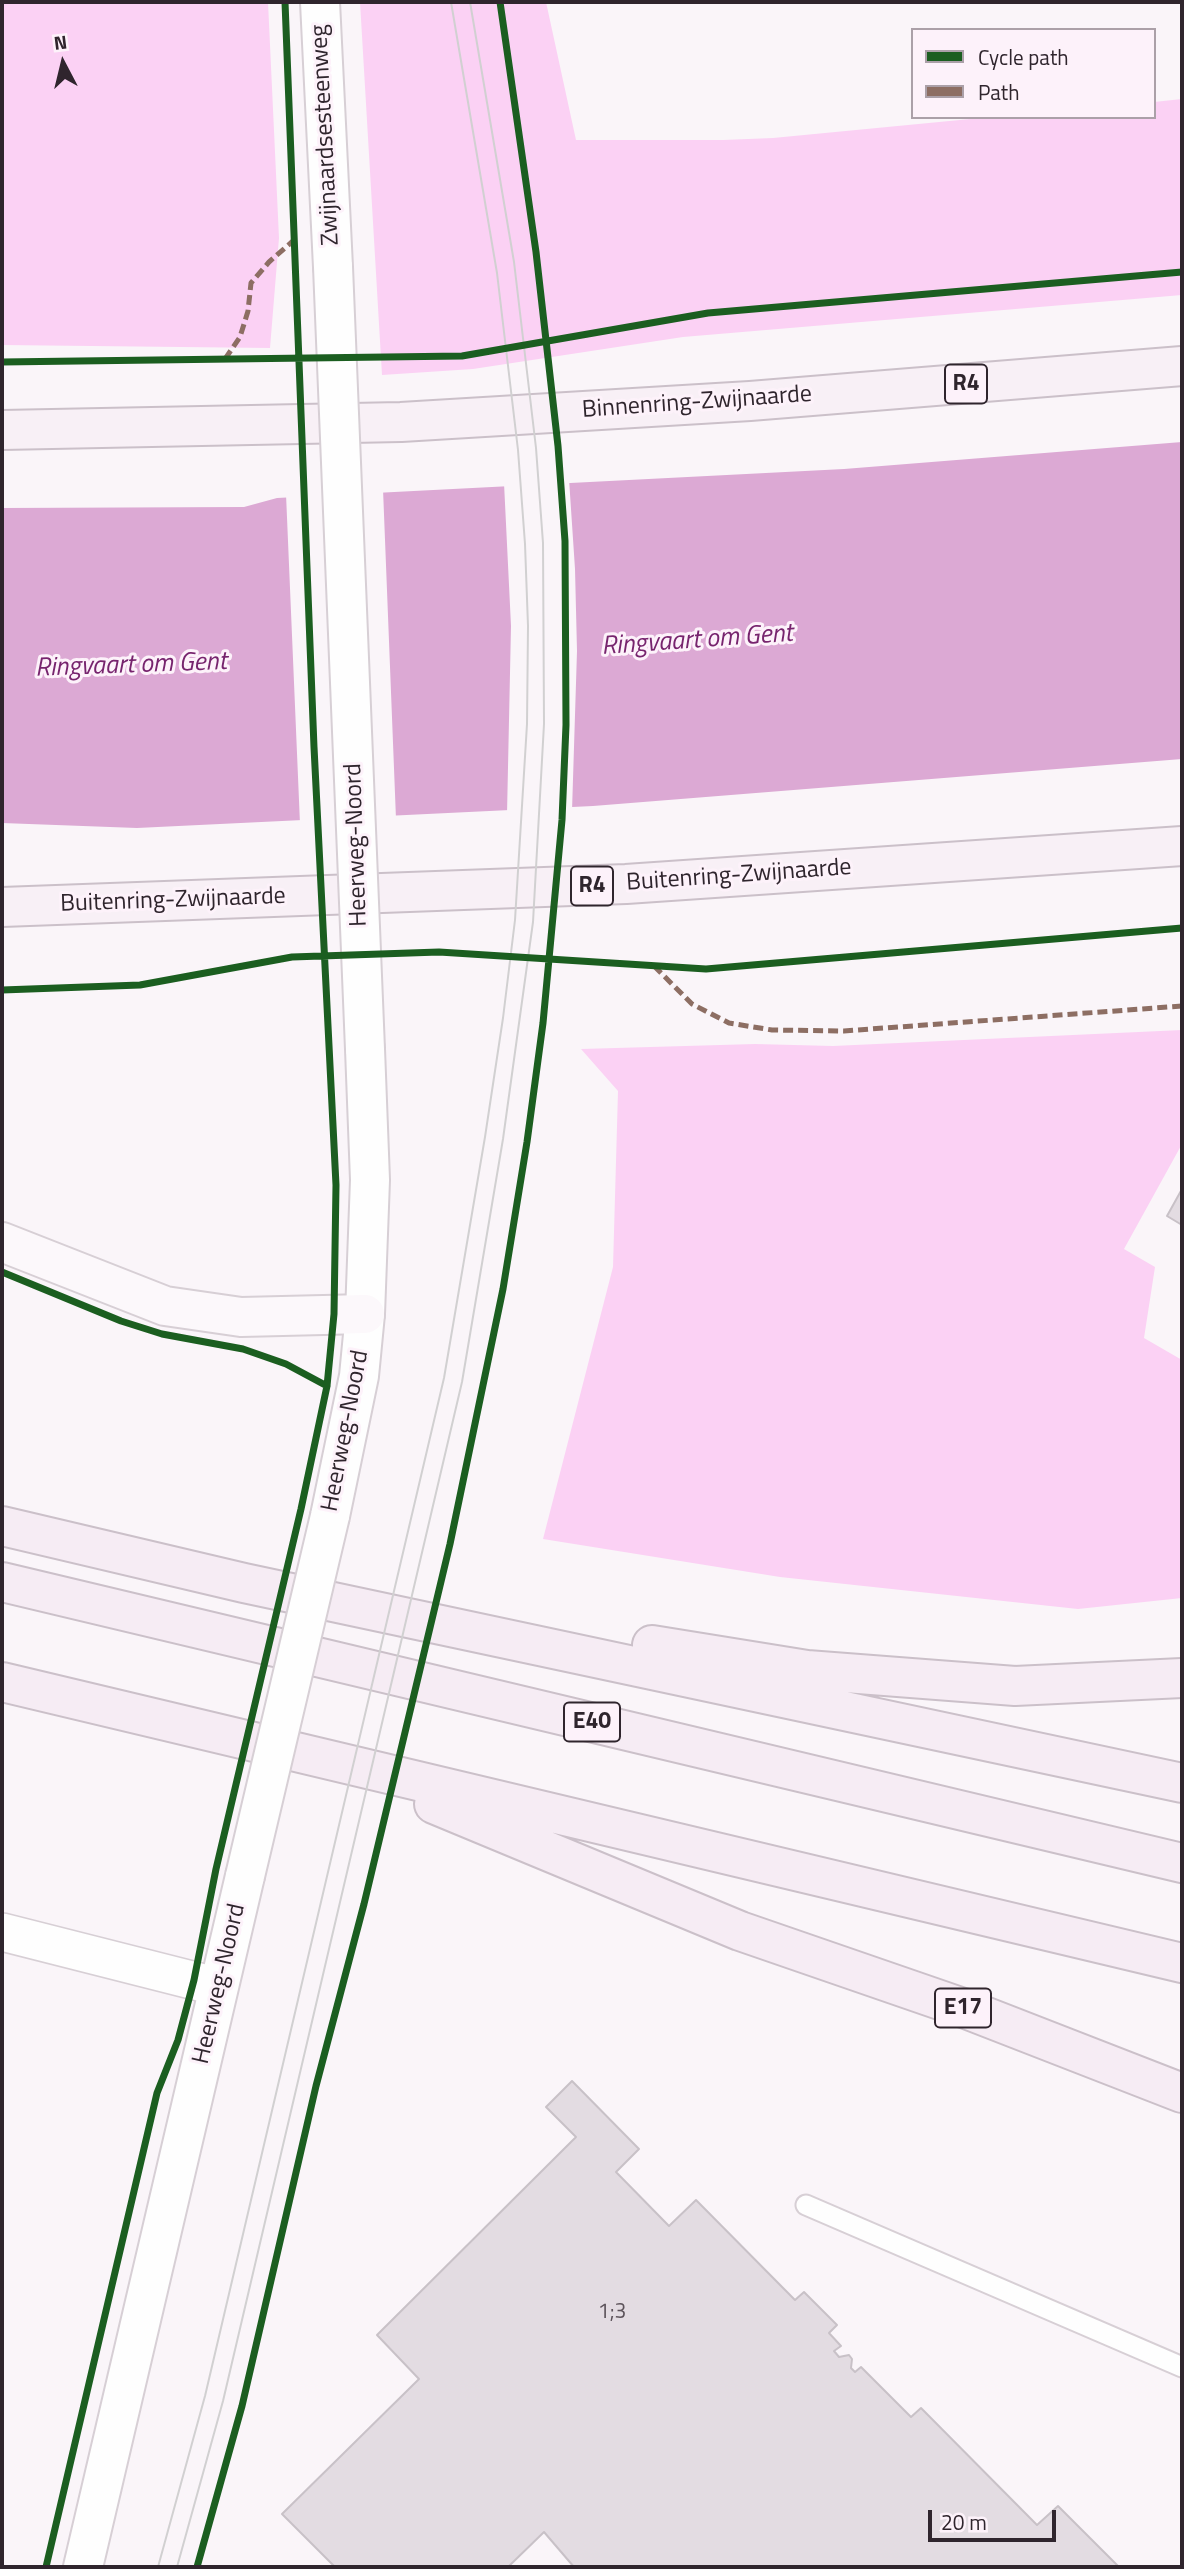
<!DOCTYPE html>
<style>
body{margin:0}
#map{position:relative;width:1184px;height:2569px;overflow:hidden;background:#faf5f9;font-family:"Titillium Web",sans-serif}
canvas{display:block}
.frame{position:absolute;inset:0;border:4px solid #2f252d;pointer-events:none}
.legend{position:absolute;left:911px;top:28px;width:245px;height:91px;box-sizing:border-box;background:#fdf2fa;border:2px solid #aba0a8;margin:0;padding:9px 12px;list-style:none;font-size:21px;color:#2f252d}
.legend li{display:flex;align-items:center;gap:14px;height:35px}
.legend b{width:35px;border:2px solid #aba0a8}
.north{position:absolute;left:28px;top:28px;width:70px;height:70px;-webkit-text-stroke:5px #fdf2fa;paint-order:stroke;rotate:353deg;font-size:19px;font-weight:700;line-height:28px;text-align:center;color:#2f252d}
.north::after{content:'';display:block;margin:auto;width:24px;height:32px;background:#2f252d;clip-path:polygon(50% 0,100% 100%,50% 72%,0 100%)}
.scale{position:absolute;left:928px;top:2510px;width:128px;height:32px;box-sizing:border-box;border:4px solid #2f252d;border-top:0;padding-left:9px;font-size:21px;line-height:24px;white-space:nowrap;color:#2f252d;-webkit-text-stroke:5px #fdf2fa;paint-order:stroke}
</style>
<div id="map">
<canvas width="1184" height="2569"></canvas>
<div class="frame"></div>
<ul class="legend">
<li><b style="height:9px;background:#1b5e20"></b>Cycle path</li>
<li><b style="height:9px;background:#8d6e63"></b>Path</li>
</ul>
<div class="north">N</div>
<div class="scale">20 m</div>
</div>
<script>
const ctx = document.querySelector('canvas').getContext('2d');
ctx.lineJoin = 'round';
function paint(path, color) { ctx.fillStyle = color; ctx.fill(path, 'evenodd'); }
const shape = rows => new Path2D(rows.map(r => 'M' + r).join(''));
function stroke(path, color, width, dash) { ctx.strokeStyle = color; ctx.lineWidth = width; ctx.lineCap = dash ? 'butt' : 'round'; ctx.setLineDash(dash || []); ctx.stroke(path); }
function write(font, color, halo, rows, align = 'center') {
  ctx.font = font + ' "Titillium Web",sans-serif'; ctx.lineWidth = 6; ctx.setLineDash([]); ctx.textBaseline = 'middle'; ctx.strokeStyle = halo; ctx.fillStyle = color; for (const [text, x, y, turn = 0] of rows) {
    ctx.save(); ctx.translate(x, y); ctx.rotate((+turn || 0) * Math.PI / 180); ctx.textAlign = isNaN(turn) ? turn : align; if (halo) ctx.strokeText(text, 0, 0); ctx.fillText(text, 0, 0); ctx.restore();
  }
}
paint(shape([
 [2,2,268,2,279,238,270,348,2,345],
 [360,2,546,2,576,140,723,140,773,138,991,117,1154,117,1154,102,1182,99,1182,295,683,337,473,369,382,375],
 [1182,1030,1182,1144,1124,1249,1155,1267,1144,1338,1182,1360,1182,1598,1078,1609,780,1577,543,1539,613,1267,618,1091,581,1049,755,1044,833,1046]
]), '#fbd1f4');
paint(shape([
 [1182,442,1182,759,593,806,137,828,2,823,2,508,244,507,277,498,844,469]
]), '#dca9d4');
paint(shape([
 [569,479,575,569,577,651,572,811,507,814,511,626,504,483],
 [383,489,396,819,300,824,286,494]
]), '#faf5f9');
const building = shape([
 [1182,1189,1182,1225,1167,1216,1182,1189],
 [572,2081,639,2149,616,2172,669,2226,696,2200,795,2300,804,2292,837,2325,829,2333,841,2346,834,2351,839,2357,849,2355,852,2359,851,2368,855,2372,861,2367,911,2417,921,2408,1037,2525,1058,2506,1119,2567,574,2567,544,2532,508,2567,335,2567,282,2514,419,2379,377,2335,576,2137,546,2107,572,2081]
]);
paint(building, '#e3dce2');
stroke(building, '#c8c1c7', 2);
const service = shape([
 [806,2205,1182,2367]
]);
const minor = shape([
 [2,1932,219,1987]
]);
const tertiary = shape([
 [320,2,333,267],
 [330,1516,359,1376,365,1314,370,1180,365,1049],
 [83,2567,245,1876]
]);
const secondary = shape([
 [2,1242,165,1306,241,1317,365,1314]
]);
const trunk = shape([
 [2,430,401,422,750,401,1182,366],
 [2,907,626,884,1182,846]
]);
const motorway = shape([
 [2,1526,244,1583,1182,1783],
 [2,1582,1182,1863],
 [652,1645,807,1670,1015,1686,1182,1678],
 [2,1682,1182,1963],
 [434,1804,740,1931,966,2009,1182,2093]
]);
stroke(service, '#d7cfd5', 23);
stroke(minor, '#d7cfd5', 40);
stroke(tertiary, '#d7cfd5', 42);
stroke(secondary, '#d7cfd5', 42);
stroke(trunk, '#cbc0c9', 42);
stroke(motorway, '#cbc0c9', 42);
stroke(service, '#fefefe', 19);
stroke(minor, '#fefefe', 37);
stroke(tertiary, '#fefefe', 38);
stroke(secondary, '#fcf8fb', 38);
stroke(trunk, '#f8f0f6', 38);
stroke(motorway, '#f6ecf4', 38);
stroke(shape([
 [158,2567,205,2396,444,1378,485,1137,503,1018,515,920,527,724,528,626,525,544,518,450,497,273,451,2],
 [177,2567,223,2401,462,1382,503,1139,533,922,544,724,543,543,536,448,514,262,470,2]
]), '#d1d0d1', 2);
const tertiaryBridge = shape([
 [333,267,365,1049],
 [245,1876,330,1516]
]);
stroke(tertiaryBridge, '#d7cfd5', 42, []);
stroke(tertiaryBridge, '#fefefe', 38);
stroke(shape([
 [225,359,240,337,248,311,251,283,269,262,294,240],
 [654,966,692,1004,729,1023,772,1030,844,1031,1182,1006]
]), '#8d6e63', 5, [10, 5]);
stroke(shape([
 [2,362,462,356,708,313,1182,272],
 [2,990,140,985,292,957,439,952,706,969,1182,928],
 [2,1272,121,1321,162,1334,243,1349,286,1364,327,1386],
 [46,2567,157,2093,178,2040,194,1980,216,1869,301,1509,327,1386,334,1314,336,1185,314,747,285,2],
 [197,2567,242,2406,316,2086,364,1904,450,1544,503,1289,527,1142,543,1023,562,820,566,725,565,541,558,446,536,252,500,2]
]), '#1b5e20', 7);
write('21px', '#5c535a', null, [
 ["1;3",612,2313]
]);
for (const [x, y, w] of [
 [966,384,42],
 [592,886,42],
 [592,1722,56],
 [963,2008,56]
]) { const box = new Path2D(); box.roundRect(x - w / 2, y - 19.5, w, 39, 5); ctx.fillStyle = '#fdf2fa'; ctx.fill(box); stroke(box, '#2f252d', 2); }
write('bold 23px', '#2f252d', null, [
 ["R4",966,384],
 ["R4",592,886],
 ["E40",592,1722],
 ["E17",963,2008]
]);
write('24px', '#2f252d', '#fdf2fa', [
 ["Zwijnaardsesteenweg",326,135,-93],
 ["Binnenring-Zwijnaarde",697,403,-4],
 ["Heerweg-Noord",357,845,-92],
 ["Buitenring-Zwijnaarde",739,876,-4],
 ["Buitenring-Zwijnaarde",173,901,-2],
 ["Heerweg-Noord",346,1431,-79],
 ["Heerweg-Noord",220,1984,-77]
]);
write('italic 26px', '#77246e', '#fdf2fa', [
 ["Ringvaart om Gent",697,641,-4],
 ["Ringvaart om Gent",131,666,-2]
]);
</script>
